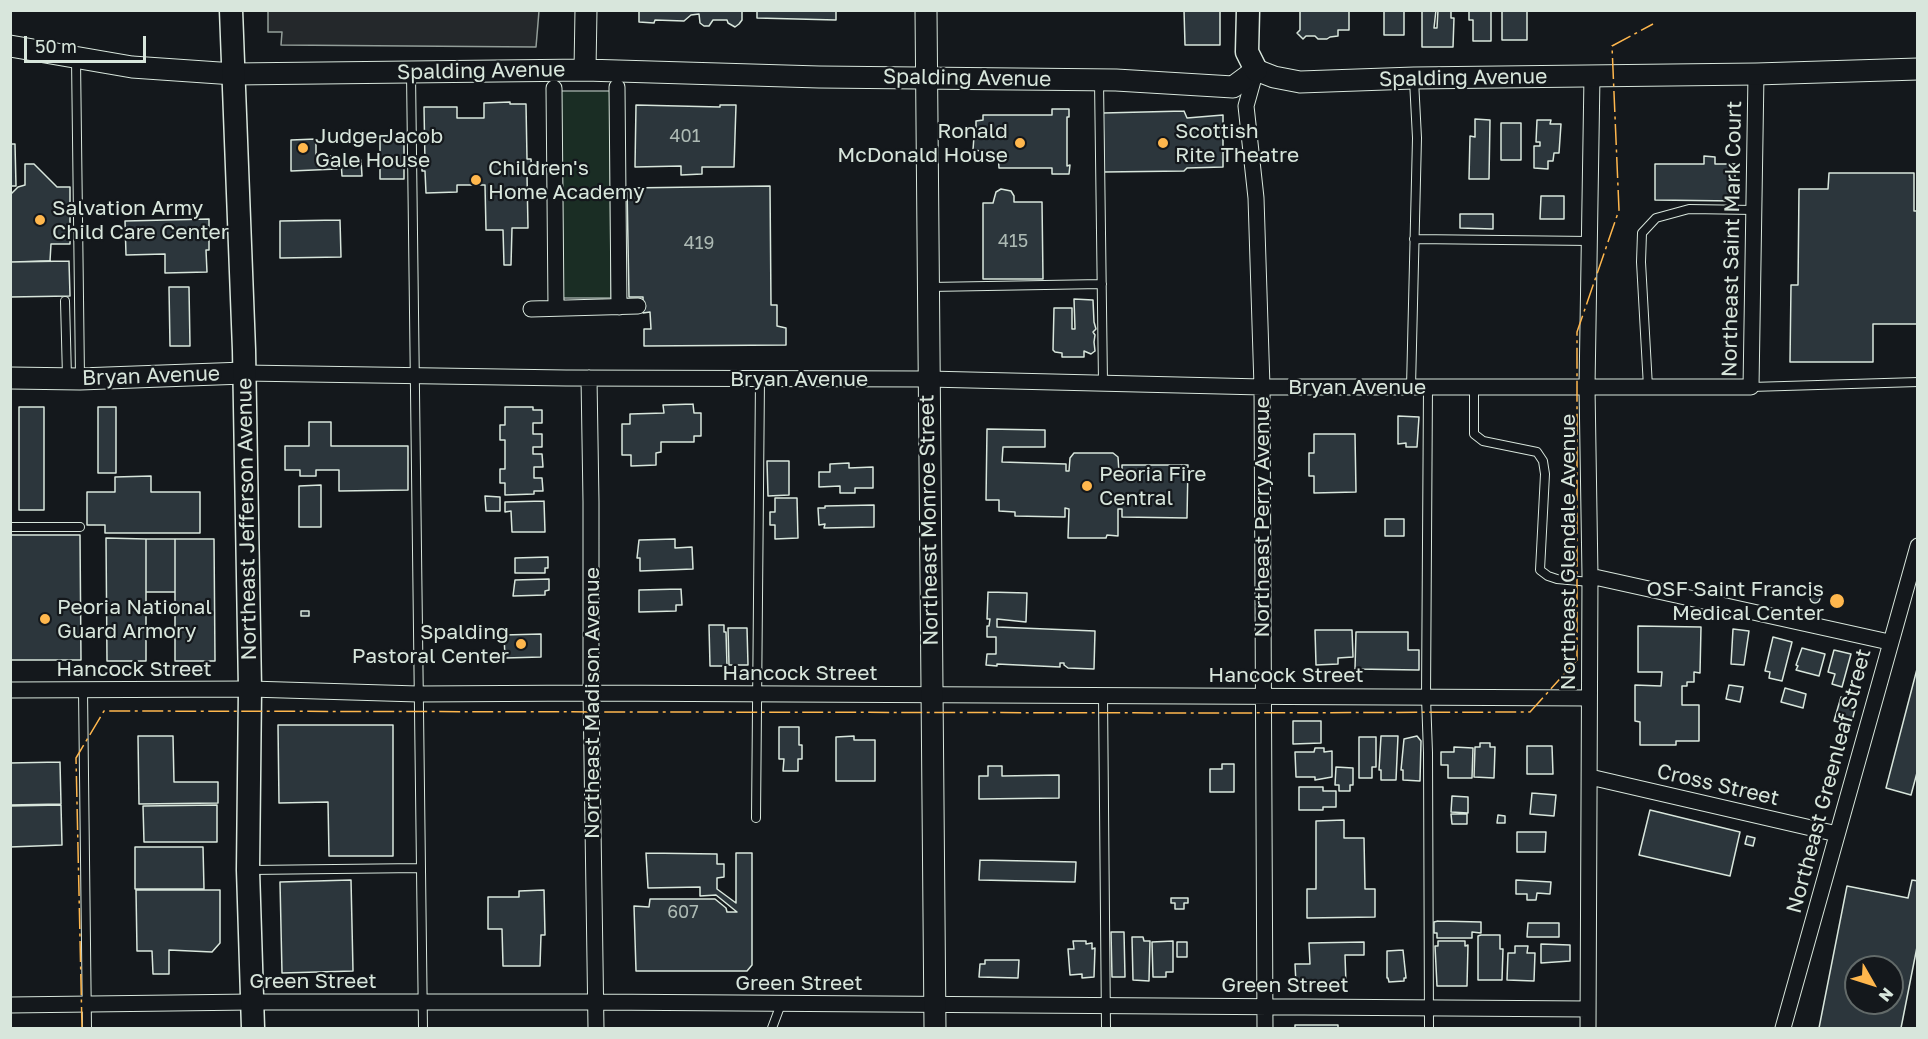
<!DOCTYPE html>
<style>
body{margin:0}
#map{position:relative;width:1928px;height:1039px;overflow:hidden;background:#14181c;font-family:"Golos Text",sans-serif}
canvas{display:block}
.frame{position:absolute;inset:0;border:12px solid #d8e6dc;pointer-events:none}
.north{position:absolute;left:1844px;top:955px;width:60px;height:60px;box-sizing:border-box;background:#14181c;border:2px solid #626a69;border-radius:50%;rotate:129deg;font-size:16px;font-weight:700;line-height:24px;text-align:center;color:#d8e6dc}
.north::after{content:'';display:block;margin:auto;width:21px;height:27px;background:#ffb74d;clip-path:polygon(50% 0,100% 100%,50% 72%,0 100%)}
.scale{position:absolute;left:24px;top:36px;width:122px;height:27px;box-sizing:border-box;border:3px solid #d8e6dc;border-top:0;padding-left:8px;font-size:18px;line-height:21px;white-space:nowrap;color:#d8e6dc;-webkit-text-stroke:4px #14181c;paint-order:stroke}
</style>
<div id="map">
<canvas width="1928" height="1039"></canvas>
<div class="frame"></div>
<div class="north">N</div>
<div class="scale">50 m</div>
</div>
<script>
const ctx = document.querySelector('canvas').getContext('2d');
ctx.lineJoin = 'round';
function paint(path, color) { ctx.fillStyle = color; ctx.fill(path, 'evenodd'); }
const shape = rows => new Path2D(rows.map(r => 'M' + r).join(''));
function stroke(path, color, width, dash) { ctx.strokeStyle = color; ctx.lineWidth = width; ctx.lineCap = dash ? 'butt' : 'round'; ctx.setLineDash(dash || []); ctx.stroke(path); }
function write(font, color, halo, rows, align = 'center') {
  ctx.font = font + ' "Golos Text",sans-serif'; ctx.lineWidth = 4.5; ctx.setLineDash([]); ctx.textBaseline = 'middle'; ctx.strokeStyle = halo; ctx.fillStyle = color; for (const [text, x, y, turn = 0] of rows) {
    ctx.save(); ctx.translate(x, y); ctx.rotate((+turn || 0) * Math.PI / 180); ctx.textAlign = isNaN(turn) ? turn : align; if (halo) ctx.strokeText(text, 0, 0); ctx.fillText(text, 0, 0); ctx.restore();
  }
}
const green = shape([
 [561,91,610,91,611,298,563,298,561,91]
]);
paint(green, '#1a2d24');
stroke(green, '#939e99', 1.5);
const parking = shape([
 [268,11,268,10,539,11,536,47,281,45,282,32,268,32,268,11]
]);
paint(parking, '#24282b');
stroke(parking, '#939e99', 1.5);
const building = shape([
 [639,10,742,10,742,20,739,24,735,27,728,23,727,20,713,20,709,26,704,26,700,23,699,14,691,15,684,21,655,20,654,23,639,22,639,10],
 [757,10,836,10,836,20,757,18,757,10],
 [1184,10,1220,10,1220,45,1185,45,1184,10],
 [1300,10,1349,10,1349,30,1338,30,1338,36,1330,37,1327,39,1318,39,1315,36,1306,36,1303,39,1297,33,1300,30,1300,10],
 [1384,10,1404,10,1404,35,1384,35,1384,10],
 [1422,10,1436,10,1434,28,1437,28,1438,10,1451,10,1451,18,1454,18,1453,47,1422,47,1422,10],
 [1469,10,1491,10,1491,41,1473,41,1473,20,1469,20,1469,10],
 [1502,10,1527,10,1527,40,1502,40,1502,10],
 [510,102,510,104,526,104,527,159,531,159,532,175,527,175,528,228,512,228,511,265,504,265,503,230,486,230,485,185,457,185,457,192,426,193,425,171,422,171,422,163,425,163,424,107,457,107,457,118,484,118,484,103,510,102],
 [636,105,720,107,720,105,736,105,734,167,702,167,702,174,681,175,681,166,635,167,636,105],
 [1052,109,1069,109,1069,117,1067,117,1067,166,1070,165,1069,174,1052,174,1052,168,999,168,998,153,973,150,974,136,976,136,976,121,983,120,983,115,1052,115,1052,109],
 [1184,111,1187,118,1223,115,1223,167,1187,168,1184,171,1104,172,1103,113,1184,111],
 [1475,119,1490,120,1489,179,1469,179,1470,136,1475,137,1475,119],
 [1537,120,1551,120,1550,124,1561,124,1559,153,1554,153,1553,161,1548,161,1548,169,1534,168,1534,146,1540,146,1540,142,1536,142,1537,120],
 [1501,123,1521,123,1521,160,1501,160,1501,123],
 [404,135,404,179,380,179,380,136,404,135],
 [316,139,316,156,337,156,337,169,291,171,291,140,316,139],
 [10,144,15,144,16,186,10,186,10,144],
 [1704,156,1715,157,1715,164,1735,164,1735,201,1655,200,1655,164,1704,164,1704,156],
 [361,160,362,176,342,176,341,161,361,160],
 [25,164,34,164,57,187,70,187,70,244,51,244,50,261,10,262,10,195,18,187,25,185,25,164],
 [1829,173,1914,173,1914,211,1918,211,1918,324,1873,324,1873,362,1790,362,1791,285,1798,285,1799,189,1828,189,1829,173],
 [770,186,771,305,777,305,777,326,786,328,786,345,644,346,644,329,651,329,650,312,643,313,643,297,629,297,627,188,770,186],
 [1001,189,1011,191,1014,196,1014,202,1042,202,1043,279,983,279,983,203,993,203,996,192,1001,189],
 [1541,196,1564,196,1564,219,1540,219,1541,196],
 [1460,214,1493,214,1493,229,1460,228,1460,214],
 [209,219,209,250,206,250,207,272,165,273,165,254,126,255,125,221,209,219],
 [340,220,341,257,280,258,280,221,340,220],
 [69,261,70,296,10,297,10,262,69,261],
 [169,287,189,287,190,346,170,346,169,287],
 [1074,299,1093,300,1094,322,1096,329,1093,332,1095,335,1094,342,1095,351,1091,354,1084,351,1084,357,1062,357,1062,353,1055,352,1053,350,1054,308,1072,308,1072,329,1075,329,1074,299],
 [693,404,694,413,701,413,701,436,694,436,694,442,661,442,661,452,656,453,656,465,631,466,631,455,622,455,622,424,630,424,630,414,664,413,663,405,693,404],
 [19,407,44,407,44,510,19,510,19,407],
 [98,407,116,407,116,473,98,473,98,407],
 [505,407,533,407,533,410,542,410,542,423,533,423,533,434,542,434,542,447,533,447,533,454,542,454,543,467,534,467,534,478,542,478,543,491,534,491,534,494,505,495,505,483,500,483,500,469,505,469,505,440,500,440,500,425,505,425,505,407],
 [1398,416,1419,417,1417,447,1406,447,1406,443,1398,444,1398,416],
 [309,422,331,422,331,446,408,446,408,490,339,491,339,470,316,470,316,476,300,476,300,470,285,470,285,446,309,446,309,422],
 [987,429,1045,430,1045,447,1003,447,1002,462,1066,464,1066,471,1069,471,1070,458,1074,453,1113,453,1118,457,1119,472,1122,473,1122,465,1188,465,1187,518,1122,517,1122,509,1118,509,1118,536,1107,535,1106,538,1068,538,1069,509,1065,508,1065,517,1015,516,1015,512,999,511,999,500,986,500,987,429],
 [1314,434,1355,434,1356,492,1314,493,1314,476,1309,476,1309,453,1314,453,1314,434],
 [767,461,789,461,789,495,768,496,767,461],
 [849,463,849,468,873,467,873,488,855,488,855,493,840,493,840,486,819,487,819,472,830,472,830,464,849,463],
 [151,476,151,492,200,492,200,533,105,533,105,525,87,525,87,492,115,492,115,477,151,476],
 [321,485,321,527,299,527,299,486,321,485],
 [485,496,500,497,500,511,486,511,485,496],
 [775,498,797,498,798,538,775,539,775,525,770,525,770,512,775,512,775,498],
 [544,501,545,532,512,532,511,511,505,512,505,502,544,501],
 [874,505,874,527,824,528,825,524,819,525,818,508,825,508,825,506,874,505],
 [1385,519,1404,519,1404,536,1385,536,1385,519],
 [10,535,80,535,81,660,10,660,10,535],
 [106,538,146,539,146,661,107,661,106,538],
 [146,539,175,539,175,592,146,592,146,539],
 [175,539,214,539,215,661,175,661,175,539],
 [675,539,675,548,692,547,693,569,640,571,640,558,637,558,639,540,675,539],
 [548,557,548,568,545,568,545,573,515,573,515,558,548,557],
 [549,579,549,590,545,591,545,595,513,596,515,580,549,579],
 [681,589,682,605,676,605,676,611,639,612,639,590,681,589],
 [988,592,1027,593,1026,622,997,619,997,627,1095,631,1094,669,1068,668,1064,665,1064,663,1060,663,1060,667,997,664,997,666,986,665,987,654,996,654,996,637,987,637,987,626,989,626,990,619,987,619,988,592],
 '1810 598a5 5 0 1 1 10 0a5 5 0 1 1-10 0Z',
 [301,611,309,611,309,616,301,616,301,611],
 [709,625,724,625,724,632,726,632,727,666,710,666,709,625],
 [1638,626,1701,627,1700,673,1694,672,1694,682,1687,682,1687,686,1682,686,1682,705,1699,705,1699,741,1676,741,1676,745,1640,745,1640,722,1635,721,1635,685,1661,686,1662,672,1638,672,1638,626],
 [728,628,747,628,748,665,729,665,728,628],
 [1733,629,1749,631,1744,665,1731,664,1733,629],
 [1315,630,1352,630,1353,657,1338,658,1338,664,1316,665,1315,630],
 [1356,632,1408,632,1408,650,1419,650,1419,670,1355,669,1356,632],
 [541,634,541,657,505,658,504,635,541,634],
 [1773,637,1792,642,1782,681,1769,678,1770,672,1765,671,1773,637],
 [1802,648,1825,654,1819,676,1796,670,1798,666,1796,665,1802,648],
 [1834,650,1851,654,1842,687,1832,684,1835,674,1828,672,1834,650],
 [1917,669,1918,769,1911,795,1886,788,1917,669],
 [1729,685,1743,687,1740,702,1726,699,1729,685],
 [1785,688,1806,694,1803,708,1781,702,1785,688],
 [1841,697,1857,701,1851,725,1834,721,1841,697],
 [1293,721,1321,721,1321,743,1293,744,1293,721],
 [278,725,393,725,393,856,329,856,328,802,279,803,278,725],
 [779,727,799,727,799,745,802,745,802,759,798,759,798,771,783,771,784,759,779,759,779,727],
 [138,736,173,736,174,782,218,782,218,803,139,804,138,736],
 [854,736,854,740,875,740,875,781,836,781,836,737,854,736],
 [1381,736,1398,736,1396,780,1381,780,1381,770,1379,770,1381,736],
 [1417,736,1421,741,1420,781,1403,780,1403,770,1401,770,1404,739,1417,736],
 [1359,737,1376,737,1376,767,1372,767,1372,778,1359,778,1359,737],
 [1480,743,1490,743,1490,747,1495,747,1494,778,1474,777,1475,747,1480,747,1480,743],
 [1527,746,1552,746,1553,774,1527,774,1527,746],
 [1454,747,1473,748,1472,778,1448,778,1448,765,1441,765,1441,752,1454,752,1454,747],
 [1315,748,1324,748,1324,752,1332,751,1332,777,1315,780,1315,777,1296,777,1295,752,1314,752,1315,748],
 [60,762,61,804,10,805,10,763,60,762],
 [1222,764,1234,764,1234,792,1210,792,1210,769,1222,769,1222,764],
 [988,766,1002,766,1002,776,1059,775,1059,798,979,799,979,776,988,776,988,766],
 [1336,767,1353,768,1353,785,1350,785,1350,791,1339,791,1339,785,1335,785,1336,767],
 [1299,787,1323,787,1323,791,1336,791,1336,807,1323,807,1323,810,1299,810,1299,787],
 [1532,793,1556,795,1554,816,1530,814,1532,793],
 [1452,796,1468,797,1468,813,1451,812,1452,796],
 [61,805,62,845,10,847,10,806,61,805],
 [217,805,217,842,144,842,143,806,217,805],
 [1650,810,1740,832,1730,876,1639,855,1650,810],
 [1451,814,1467,814,1467,824,1452,824,1451,814],
 [1498,815,1505,816,1505,823,1497,823,1498,815],
 [1344,820,1344,838,1364,838,1365,889,1375,889,1375,917,1307,918,1307,889,1316,889,1316,821,1344,820],
 [1517,832,1546,832,1545,852,1517,852,1517,832],
 [1747,836,1755,838,1753,846,1745,844,1747,836],
 [135,847,203,847,204,889,135,889,135,847],
 [646,853,717,854,717,864,724,864,724,877,717,878,717,889,736,903,736,853,752,853,752,965,747,971,636,971,634,906,649,907,650,899,715,899,726,908,727,912,737,912,716,895,700,896,700,887,648,888,646,853],
 [980,860,1076,862,1075,882,979,880,980,860],
 [351,880,353,971,282,973,280,882,351,880],
 [1516,880,1551,882,1550,894,1537,893,1536,900,1527,900,1527,894,1516,894,1516,880],
 [1912,880,1918,881,1918,942,1901,1028,1819,1028,1847,886,1908,898,1912,880],
 [1856,967,1892,967,1892,1003,1856,1003,1856,967],
 [136,890,220,890,220,943,212,952,169,950,169,974,153,974,152,951,137,951,136,890],
 [544,890,545,935,541,935,540,966,503,966,502,929,488,929,488,897,519,897,519,891,544,890],
 [1171,898,1188,898,1188,903,1184,903,1184,909,1175,909,1175,903,1171,903,1171,898],
 [1438,921,1481,922,1481,933,1472,932,1472,938,1437,938,1437,933,1434,933,1434,922,1438,921],
 [1528,923,1559,923,1559,937,1527,937,1528,923],
 [1111,932,1124,932,1125,977,1112,977,1111,932],
 [1481,935,1500,935,1500,949,1503,949,1502,980,1478,980,1478,936,1481,935],
 [1132,937,1143,937,1144,941,1150,941,1149,981,1133,980,1132,937],
 [1073,941,1086,941,1086,944,1092,943,1092,949,1095,948,1094,977,1082,978,1082,974,1070,975,1068,949,1074,949,1073,941],
 [1173,941,1173,972,1166,972,1166,977,1153,977,1152,942,1173,941],
 [1438,941,1465,941,1465,946,1468,945,1467,986,1437,986,1435,946,1438,946,1438,941],
 [1177,942,1187,942,1187,957,1177,957,1177,942],
 [1364,942,1364,955,1345,955,1346,984,1296,984,1295,964,1310,964,1309,943,1364,942],
 [1541,944,1570,945,1570,961,1541,963,1541,944],
 [1515,946,1528,946,1527,953,1535,953,1534,981,1507,980,1508,953,1515,953,1515,946],
 [1403,950,1406,978,1404,978,1404,981,1389,982,1388,978,1387,978,1387,951,1403,950],
 [985,960,1019,960,1018,978,979,977,980,964,985,964,985,960],
 [1295,1025,1338,1025,1338,1028,1295,1028,1295,1025]
]);
paint(building, '#2c363c');
stroke(building, '#d8e6dc', 1.5);
const lane = shape([
 [76,59,80,377],
 [411,73,423,1028],
 [1099,81,1103,383],
 [1414,239,1590,241],
 [930,287,1102,284],
 [65,301,67,377],
 [1411,387,1417,138,1414,80],
 [1428,387,1426,697,1428,753,1429,1028],
 [1474,387,1474,434,1483,441,1537,452,1543,461,1545,474,1540,570,1548,576,1557,579,1590,582],
 [1648,387,1641,262,1642,233,1656,218,1689,209,1754,210],
 [1751,387,1918,382],
 [10,527,80,527],
 [83,690,87,1028],
 [1103,695,1106,1028],
 [756,818,760,379],
 [250,870,420,868],
 [772,1028,781,1004]
]);
const street = shape([
 [1256,70,1246,106,1256,198,1262,387,1265,1028],
 [617,87,619,307],
 [554,88,556,308],
 [531,309,638,306],
 [244,373,566,378,928,379,1262,387,1751,387,1756,74],
 [589,378,591,502,591,693,596,1028],
 [1590,576,1889,642],
 [10,690,250,689,418,694,591,693,1589,698],
 [1590,777,1837,834],
 [10,1005,252,1002,596,1002,1588,1009],
 [1588,1028,1590,576,1587,387,1592,76],
 [1783,1028,1918,546]
]);
const secondary = shape([
 [926,10,935,1028],
 [10,46,132,67,234,74,585,70,819,77,1116,80,1233,87,1256,70,1274,77,1300,82,1414,78,1756,74,1918,69],
 [585,70,586,10],
 [10,378,80,379,244,373]
]);
const primary = shape([
 [231,10,244,350,250,689,248,870,253,1028],
 [1248,10,1247,52,1256,70]
]);
stroke(lane, '#d8e6dc', 10);
stroke(street, '#d8e6dc', 17);
stroke(secondary, '#d8e6dc', 23);
stroke(primary, '#d8e6dc', 25);
stroke(lane, '#14181c', 8);
stroke(street, '#14181c', 15);
stroke(secondary, '#14181c', 21);
stroke(primary, '#14181c', 22);
stroke(shape([
 [82,1028,76,758,104,711,1217,713,1530,712,1577,660,1577,332,1619,210,1612,46,1653,24]
]), '#ffb74d', 1.5, [21, 4.5, 3, 4.5]);
for (const [x, y, r, color] of [
 [1020,143,6,"#ffb74d"],
 [1163,143,6,"#ffb74d"],
 [303,148,6,"#ffb74d"],
 [476,180,6,"#ffb74d"],
 [40,220,6,"#ffb74d"],
 [1087,486,6,"#ffb74d"],
 [1837,601,8,"#ffb74d"],
 [45,619,6,"#ffb74d"],
 [521,644,6,"#ffb74d"]
]) { const dot = new Path2D(); dot.arc(x, y, r, 0, 2 * Math.PI); ctx.fillStyle = color; ctx.fill(dot); stroke(dot, '#14181c', 2); }
write('18px', '#adbab4', null, [
 ["401",685,136],
 ["415",1013,241],
 ["419",699,243],
 ["607",683,912]
]);
write('21px', '#d8e6dc', '#14181c', [
 ["Spalding Avenue",481,71,-1],
 ["Spalding Avenue",967,78,1],
 ["Spalding Avenue",1463,78,-1],
 ["Northeast Saint Mark Court",1732,239,-89],
 ["Bryan Avenue",151,376,-2],
 ["Bryan Avenue",799,379],
 ["Bryan Avenue",1357,387],
 ["Northeast Perry Avenue",1262,517,-90],
 ["Northeast Jefferson Avenue",247,519,-91],
 ["Northeast Monroe Street",929,520,-91],
 ["Northeast Glendale Avenue",1568,552,-90],
 ["Hancock Street",134,669],
 ["Hancock Street",800,673],
 ["Hancock Street",1286,675],
 ["Northeast Madison Avenue",592,703,-90],
 ["Northeast Greenleaf Street",1829,781,-75],
 ["Cross Street",1718,785,13],
 ["Green Street",313,981],
 ["Green Street",799,983],
 ["Green Street",1285,985]
]);
write('21px', '#d8e6dc', '#14181c', [
 ["Ronald",1008,131,"right"],
 ["McDonald House",1008,155,"right"],
 ["Scottish",1175,131],
 ["Rite Theatre",1175,155],
 ["Judge Jacob",315,136],
 ["Gale House",315,160],
 ["Children's",488,168],
 ["Home Academy",488,192],
 ["Salvation Army",52,208],
 ["Child Care Center",52,232],
 ["Peoria Fire",1099,474],
 ["Central",1099,498],
 ["OSF Saint Francis",1824,589,"right"],
 ["Medical Center",1824,613,"right"],
 ["Peoria National",57,607],
 ["Guard Armory",57,631],
 ["Spalding",509,632,"right"],
 ["Pastoral Center",509,656,"right"]
], 'left');
</script>
